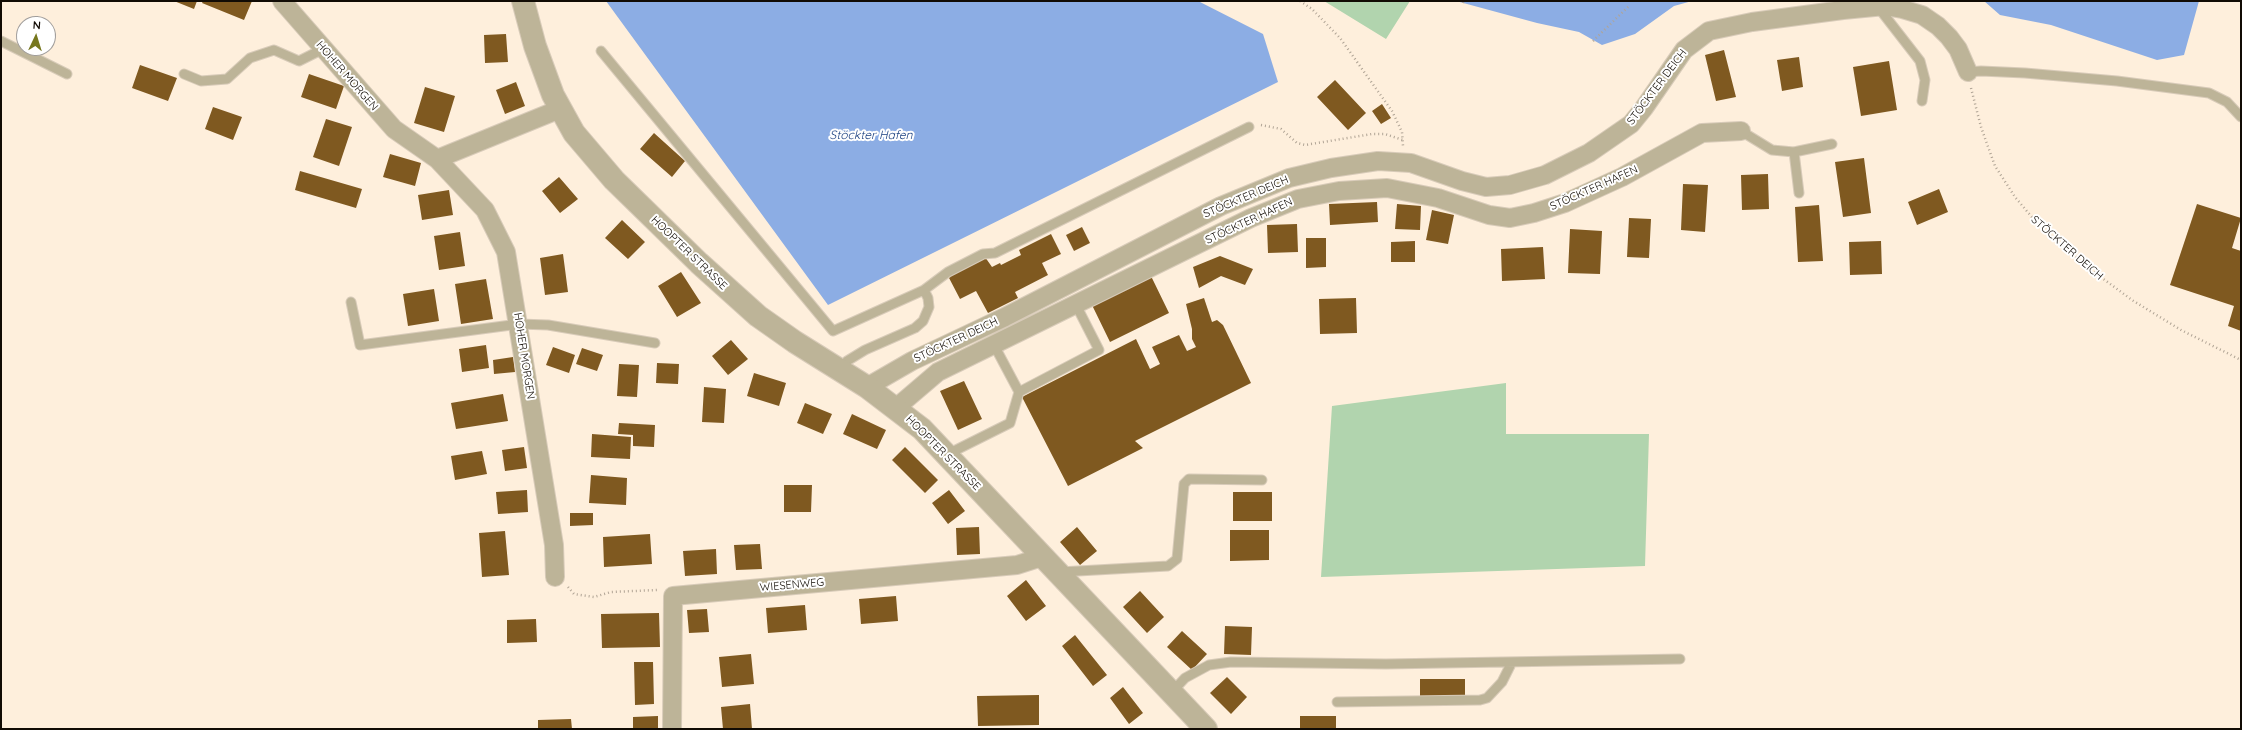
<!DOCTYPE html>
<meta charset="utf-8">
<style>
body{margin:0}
#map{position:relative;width:2242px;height:730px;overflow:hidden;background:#feefdc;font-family:Quicksand,sans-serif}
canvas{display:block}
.frame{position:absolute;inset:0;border:2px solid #110b04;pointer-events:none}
.north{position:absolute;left:16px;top:16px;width:40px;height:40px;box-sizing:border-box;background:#fff;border:1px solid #a09d9b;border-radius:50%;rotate:4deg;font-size:11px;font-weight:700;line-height:16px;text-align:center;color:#110b04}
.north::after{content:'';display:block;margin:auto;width:14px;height:18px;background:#76771e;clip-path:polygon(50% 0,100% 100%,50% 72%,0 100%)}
</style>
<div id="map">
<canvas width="2242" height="730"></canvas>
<div class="frame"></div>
<div class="north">N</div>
</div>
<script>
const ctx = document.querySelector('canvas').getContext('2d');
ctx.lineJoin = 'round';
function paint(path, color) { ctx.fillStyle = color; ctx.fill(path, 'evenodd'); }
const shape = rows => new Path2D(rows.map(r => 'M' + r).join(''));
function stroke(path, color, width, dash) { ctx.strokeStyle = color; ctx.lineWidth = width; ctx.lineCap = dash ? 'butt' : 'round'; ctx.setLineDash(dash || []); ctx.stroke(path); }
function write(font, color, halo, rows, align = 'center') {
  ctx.font = font + ' Quicksand,sans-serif'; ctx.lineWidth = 4; ctx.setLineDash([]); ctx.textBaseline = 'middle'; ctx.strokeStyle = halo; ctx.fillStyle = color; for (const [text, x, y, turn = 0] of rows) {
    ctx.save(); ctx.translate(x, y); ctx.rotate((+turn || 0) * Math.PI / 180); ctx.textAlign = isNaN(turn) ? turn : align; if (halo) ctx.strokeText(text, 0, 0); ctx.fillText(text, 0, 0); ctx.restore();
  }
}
paint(shape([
 [1324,1,1410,1,1386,39],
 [1506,383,1506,434,1649,434,1645,566,1321,577,1332,406]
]), '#b1d4ae');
paint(shape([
 [606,1,1198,1,1263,34,1278,82,828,305],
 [1456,1,1692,1,1674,6,1635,34,1602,45,1579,32,1537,23],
 [1984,1,2199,1,2184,55,2157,60,2051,25,2000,15]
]), '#8cade4');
paint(shape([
 [174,1,197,1,194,9],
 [203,1,252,1,244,20,202,3],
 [506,34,508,62,485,63,484,35],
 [1724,50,1736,97,1716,101,1705,55],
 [1799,57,1803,87,1782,91,1777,60],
 [1889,61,1897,110,1861,116,1853,67],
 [140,65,177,78,168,101,132,88],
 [309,74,344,86,336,109,301,97],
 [1335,80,1366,113,1348,130,1317,97],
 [516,82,525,106,505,114,496,90],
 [425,87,455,96,444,132,414,123],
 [1382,104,1391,118,1381,124,1372,111],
 [213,107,242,117,233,140,205,129],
 [326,119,352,127,339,166,313,157],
 [654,133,685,161,672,177,640,149],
 [390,154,421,163,415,186,383,177],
 [1864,158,1871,213,1843,217,1835,162],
 [300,171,362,189,356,208,295,190],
 [1768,174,1769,209,1742,210,1741,175],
 [559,177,578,199,560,213,542,191],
 [1683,184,1708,185,1705,232,1681,230],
 [1939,189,1948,212,1917,225,1908,202],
 [449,190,453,215,422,220,418,195],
 [1377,202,1378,222,1330,225,1329,204],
 [1397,204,1421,206,1420,230,1395,229],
 [2197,204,2241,218,2232,248,2241,251,2241,331,2228,326,2234,306,2170,285],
 [1819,205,1823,261,1798,262,1795,207],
 [1432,210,1454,215,1448,244,1426,240],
 [1629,218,1651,219,1649,258,1627,257],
 [622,220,645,242,628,259,605,238],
 [1297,224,1298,252,1268,253,1267,225],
 [1082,227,1090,243,1074,251,1066,235],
 [1570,229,1602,231,1600,274,1568,273],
 [460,232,465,266,439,270,434,236],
 [1051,234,1061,254,1042,263,1048,275,1015,292,1018,298,988,313,976,291,960,299,948,276,985,257,992,267,1000,263,1001,265,1021,255,1019,250],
 [1306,238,1326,238,1326,267,1306,268],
 [1415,241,1415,262,1391,262,1391,242],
 [1881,241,1882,274,1850,275,1849,242],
 [1543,247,1545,279,1502,281,1501,249],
 [563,254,568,292,545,295,540,258],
 [1220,256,1253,269,1245,285,1221,276,1199,288,1193,267],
 [681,272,701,303,677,317,658,286],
 [1151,276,1169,313,1110,342,1092,305],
 [486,279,493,319,461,324,455,284],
 [434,289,439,321,408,326,403,294],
 [1204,298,1212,322,1217,320,1223,325,1251,383,1135,441,1143,448,1068,486,1022,397,1136,339,1150,369,1160,364,1152,347,1179,335,1187,351,1196,347,1192,339,1192,329,1186,304],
 [1356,298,1357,333,1320,334,1319,299],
 [731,340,748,359,728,375,712,356],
 [486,345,489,368,462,372,459,349],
 [553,347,575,355,569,373,546,365],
 [582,348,603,355,597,371,576,364],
 [513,357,515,372,494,374,493,360],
 [657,363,679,364,678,384,656,383],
 [619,364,639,365,637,397,617,396],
 [754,373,786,383,779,406,747,396],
 [964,381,982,419,958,430,940,391],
 [704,387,726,389,724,423,702,422],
 [503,394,508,421,456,429,451,403],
 [805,403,832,414,823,434,797,423],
 [852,414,886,430,877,449,843,434],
 [619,423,655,425,654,447,633,446,633,435,618,434],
 [592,434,631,437,630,459,591,457],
 [524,447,527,468,505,471,502,450],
 [905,447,938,480,925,493,892,460],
 [482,451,487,474,455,480,451,456],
 [591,475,627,478,626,505,589,503],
 [784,485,812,485,811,512,784,512],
 [527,490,528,512,498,514,496,492],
 [949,490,965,511,948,524,932,503],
 [1233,492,1272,492,1272,521,1233,521],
 [570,513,593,513,593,525,570,526],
 [979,527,980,554,957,555,956,528],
 [1077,527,1097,551,1080,565,1060,542],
 [1230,530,1269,530,1269,560,1230,561],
 [505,531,509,575,482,577,479,533],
 [650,534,652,564,604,567,603,537],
 [760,544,762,569,736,570,734,545],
 [716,549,717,574,685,576,683,551],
 [1026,580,1046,606,1026,621,1007,596],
 [1140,591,1164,617,1147,633,1123,607],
 [896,596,898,621,861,624,859,599],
 [805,605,807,630,768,633,766,608],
 [707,609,709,632,689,633,687,610],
 [659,613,660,647,602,648,601,614],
 [536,619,537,642,507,643,507,620],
 [1225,626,1252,627,1251,655,1224,654],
 [1182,631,1207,654,1192,670,1167,647],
 [1075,635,1107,675,1093,686,1062,646],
 [751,654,754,684,722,687,719,657],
 [634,662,653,662,654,704,635,705],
 [1227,677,1247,697,1231,714,1210,693],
 [1420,679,1465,679,1465,698,1420,698],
 [1123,687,1143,713,1129,724,1110,698],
 [1039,695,1039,725,978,726,977,696],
 [750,704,752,729,723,729,721,707],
 [658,716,658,729,633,729,633,717],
 [1300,716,1336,716,1336,729,1300,729],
 [571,719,572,729,538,729,538,720]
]), '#7f5920');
const service = shape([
 [1878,7,1920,61,1925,80,1922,101],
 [1,41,67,74],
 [601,51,833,331,924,290,948,272,983,254,995,253,1249,127],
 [1968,72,1981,71,2025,73,2117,81,2209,93,2227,102,2241,117],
 [184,74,201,81,227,79,250,58,274,50,299,61,323,49],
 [1741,131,1772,150,1794,152,1832,144],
 [1794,152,1799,193],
 [351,302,360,345,519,324,548,325,655,343],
 [994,345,1019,392,1099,350,1076,305],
 [841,370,847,361,865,350,915,328,923,321,929,307,928,298,924,290],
 [948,454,1010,423,1019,392],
 [1060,572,1168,566,1177,559,1184,484,1189,479,1262,480],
 [1171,693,1185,678,1209,665,1231,662,1386,664,1680,659],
 [1337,702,1480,700,1487,698,1502,682,1512,662]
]);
const minor = shape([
 [282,1,394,129,437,159,485,210,506,252,554,545,555,577],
 [437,159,560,109],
 [867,387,912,361,1005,317,1221,206,1289,178,1331,168,1378,161,1411,163,1462,181,1486,187,1510,185,1545,175,1589,153,1631,124,1644,108,1684,50,1709,31,1752,22,1843,10,1885,6,1902,9,1922,15,1938,26,1949,37,1958,49,1968,72],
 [897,407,938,372,1251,218,1298,199,1339,191,1387,188,1438,198,1489,215,1510,218,1534,213,1565,203,1622,177,1702,133,1741,131],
 [672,729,673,596,1017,565,1042,557]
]);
const tertiary = shape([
 [523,1,535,46,553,95,574,133,614,180,699,263,758,316,795,342,867,387,922,429,1206,729]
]);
stroke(service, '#d8cbb9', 11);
stroke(minor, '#d8cbb9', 20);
stroke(tertiary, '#d8cbb9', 24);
stroke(shape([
 [1300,1,1312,9,1340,38,1392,111,1402,132,1403,146],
 [1463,3,1464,1],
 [1593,41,1630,5],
 [1971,88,1981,127,1995,166,2015,197,2042,229,2094,272,2132,300,2181,330,2241,360],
 [1261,125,1281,129,1297,143,1305,145,1372,134,1385,134,1403,140],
 [568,587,574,594,594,597,611,592,657,590]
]), '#b0a495', 2.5, [1, 3]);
stroke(service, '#bdb498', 9);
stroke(minor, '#bdb498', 18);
stroke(tertiary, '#bdb498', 22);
write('11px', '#110b04', '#fff', [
 ["HOHER MORGEN",347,76,49],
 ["STÖCKTER DEICH",1657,87,-53],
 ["STÖCKTER HAFEN",1594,188,-24],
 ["STÖCKTER DEICH",1246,197,-23],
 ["STÖCKTER HAFEN",1249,221,-25],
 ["STÖCKTER DEICH",2067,248,41],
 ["HOOPTER STRASSE",689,253,44],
 ["STÖCKTER DEICH",956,340,-25],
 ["HOHER MORGEN",524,356,81],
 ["HOOPTER STRASSE",943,453,45],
 ["WIESENWEG",792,585,-5]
]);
write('italic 12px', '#183e7f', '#fff', [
 ["Stöckter Hafen",871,135]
]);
</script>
